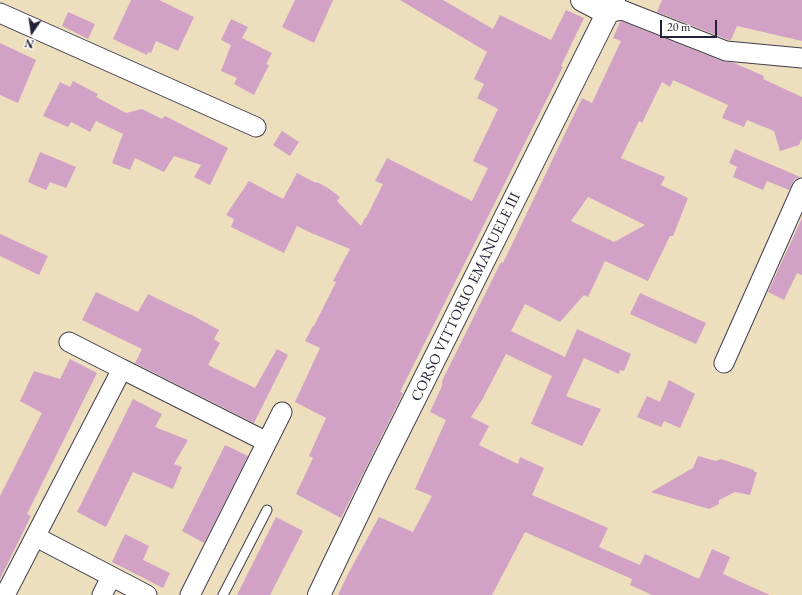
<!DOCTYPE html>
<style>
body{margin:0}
#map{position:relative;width:802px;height:595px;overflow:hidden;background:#eddfbe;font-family:"EB Garamond",serif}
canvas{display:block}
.north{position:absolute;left:12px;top:12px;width:40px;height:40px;-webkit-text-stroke:3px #fdfcf7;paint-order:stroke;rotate:193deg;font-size:11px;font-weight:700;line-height:16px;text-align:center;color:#22223b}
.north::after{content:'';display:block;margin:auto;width:14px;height:18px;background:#22223b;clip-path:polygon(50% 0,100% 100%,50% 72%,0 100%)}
.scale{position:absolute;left:660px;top:20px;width:57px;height:18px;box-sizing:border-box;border:2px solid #22223b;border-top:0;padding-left:5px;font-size:12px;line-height:14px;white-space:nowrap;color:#22223b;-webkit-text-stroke:3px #fdfcf7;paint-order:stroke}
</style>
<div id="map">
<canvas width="802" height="595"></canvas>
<div class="north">N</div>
<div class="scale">20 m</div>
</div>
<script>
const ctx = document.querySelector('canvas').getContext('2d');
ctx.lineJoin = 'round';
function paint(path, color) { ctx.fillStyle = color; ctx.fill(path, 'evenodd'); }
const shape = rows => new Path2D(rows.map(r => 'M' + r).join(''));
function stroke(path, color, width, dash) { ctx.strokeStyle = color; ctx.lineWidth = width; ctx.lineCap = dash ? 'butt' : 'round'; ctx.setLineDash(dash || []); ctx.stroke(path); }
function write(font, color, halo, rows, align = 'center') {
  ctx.font = font + ' "EB Garamond",serif'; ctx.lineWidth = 3; ctx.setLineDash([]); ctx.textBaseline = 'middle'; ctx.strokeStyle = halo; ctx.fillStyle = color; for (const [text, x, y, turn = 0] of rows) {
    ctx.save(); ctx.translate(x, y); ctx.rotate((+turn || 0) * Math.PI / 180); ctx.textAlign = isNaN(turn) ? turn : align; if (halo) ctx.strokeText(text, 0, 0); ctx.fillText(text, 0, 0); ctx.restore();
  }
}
paint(shape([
 [131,0,159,0,194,17,178,51,156,41,151,53,148,52,147,55,113,39],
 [295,0,333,0,314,43,282,27],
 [400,0,443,0,493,29,500,15,551,40,566,10,584,18,561,66,563,67,400,392,403,393,341,518,296,494,313,458,309,456,326,418,295,402,320,348,305,341,313,326,314,326,336,282,333,281,350,249,314,234,313,234,297,226,284,253,231,227,234,219,226,215,249,181,283,199,297,173,316,183,317,182,328,188,340,197,337,201,361,226,365,218,366,218,383,184,375,181,387,158,472,201,488,168,473,161,498,109,477,98,484,84,474,79,487,52],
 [662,0,802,0,802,41,737,26,731,40,729,40,657,12],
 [68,12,95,24,88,39,62,26],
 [231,19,248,27,242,38,272,53,266,64,269,65,254,95,234,84,237,78,221,71,231,45,221,40],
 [621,21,722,61,734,63,764,76,763,79,802,97,802,138,799,145,780,151,774,131,747,120,744,127,722,118,728,105,673,80,670,87,662,82,642,123,639,121,621,158,665,177,661,185,688,198,673,236,670,236,648,281,605,261,588,297,584,295,560,322,525,304,511,331,565,357,577,329,631,354,624,371,620,370,619,374,584,358,566,396,601,409,582,446,531,424,552,376,506,354,482,400,471,417,489,426,479,445,518,464,520,457,544,468,532,495,608,528,599,547,640,565,645,554,699,579,712,549,730,557,723,574,770,595,652,595,630,585,632,579,525,532,492,595,338,595,348,574,379,517,413,532,432,496,415,489,446,420,430,412,442,386,442,381,501,262,503,263,582,98,592,103,621,41,613,38,620,22],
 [588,197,645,225,614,242,571,221],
 [0,43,36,60,18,103,0,95],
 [73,81,98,94,96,97,126,113,142,109,162,119,165,116,228,148,210,185,194,177,201,165,174,156,164,172,135,158,130,170,112,163,123,134,96,121,90,132,71,122,68,127,43,116,60,82,70,87],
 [282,131,299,142,290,156,273,145],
 [735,149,800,177,795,179,792,184,789,190,767,181,763,190,733,177,737,167,729,163],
 [40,152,76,167,66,188,50,182,46,190,28,182],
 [802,218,802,275,797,273,784,300,768,292],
 [0,234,48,256,39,275,0,256],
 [96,292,138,312,148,294,189,314,190,314,219,330,214,339,220,343,208,365,255,388,277,349,288,355,254,423,135,363,142,349,82,320],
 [640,293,706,323,696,344,630,314],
 [70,359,97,373,27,514,31,516,0,579,0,496,42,413,20,401,34,371,60,379],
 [669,380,695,394,680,428,664,421,661,427,637,417,647,396,660,402],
 [133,399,162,414,155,427,188,440,174,464,182,467,173,489,133,472,106,527,77,512],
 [225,445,248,456,204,543,182,531],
 [698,456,716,461,721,459,754,470,754,472,757,472,750,495,735,492,719,500,719,504,709,509,651,492,693,468],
 [276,517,303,531,270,595,237,595],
 [125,534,149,546,143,560,170,573,163,588,112,562]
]), '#d1a2c5');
const service = shape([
 [223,595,267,510]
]);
const minor = shape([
 [0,13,256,127],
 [607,13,622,10,726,51,802,58],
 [69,342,122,369],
 [724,363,802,188],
 [267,442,282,412],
 [36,537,147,595],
 [5,595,122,369,267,442,190,595],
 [102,595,111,577]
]);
const tertiary = shape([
 [582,0,607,13],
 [319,595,375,478,614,0]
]);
stroke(service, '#403e4f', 11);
stroke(minor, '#403e4f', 21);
stroke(tertiary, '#403e4f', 24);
stroke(service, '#fff', 9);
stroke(minor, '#fff', 19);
stroke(tertiary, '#fff', 22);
write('15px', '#22223b', '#fdfcf7', [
 ["CORSO VITTORIO EMANUELE III",466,297,-64]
]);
</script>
